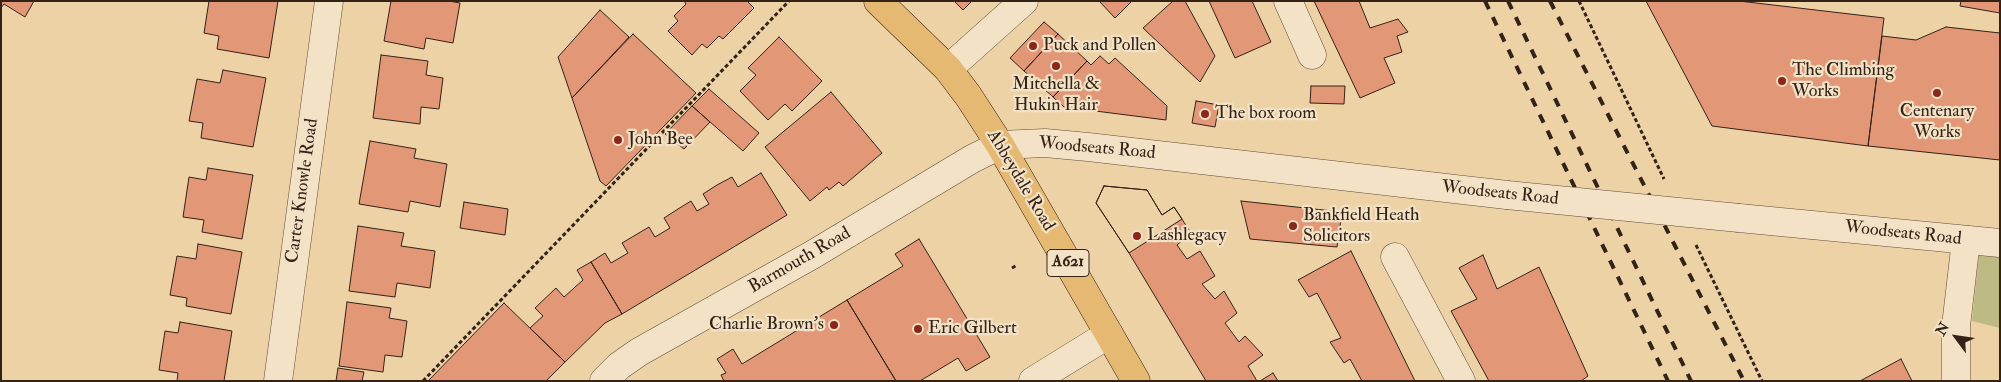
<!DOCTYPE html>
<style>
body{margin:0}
#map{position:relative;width:2001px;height:382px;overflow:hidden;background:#edd2a6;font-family:"IM FELL Double Pica",serif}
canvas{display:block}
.frame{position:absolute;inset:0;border:2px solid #342217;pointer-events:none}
.north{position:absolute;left:1931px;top:312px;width:50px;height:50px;-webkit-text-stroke:4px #f3e2c5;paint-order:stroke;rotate:301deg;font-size:14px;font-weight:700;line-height:20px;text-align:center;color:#342217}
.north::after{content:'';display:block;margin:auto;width:18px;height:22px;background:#342217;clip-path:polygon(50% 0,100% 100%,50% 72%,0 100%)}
</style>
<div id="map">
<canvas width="2001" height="382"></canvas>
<div class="frame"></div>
<div class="north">N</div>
</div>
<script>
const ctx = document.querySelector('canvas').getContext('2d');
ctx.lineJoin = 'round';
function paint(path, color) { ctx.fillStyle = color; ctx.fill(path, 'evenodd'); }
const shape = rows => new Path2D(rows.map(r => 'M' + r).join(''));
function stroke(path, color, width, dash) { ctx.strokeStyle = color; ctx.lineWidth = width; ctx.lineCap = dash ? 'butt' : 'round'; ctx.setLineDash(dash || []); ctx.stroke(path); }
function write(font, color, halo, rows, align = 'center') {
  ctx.font = font + ' "IM FELL Double Pica",serif'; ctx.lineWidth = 4.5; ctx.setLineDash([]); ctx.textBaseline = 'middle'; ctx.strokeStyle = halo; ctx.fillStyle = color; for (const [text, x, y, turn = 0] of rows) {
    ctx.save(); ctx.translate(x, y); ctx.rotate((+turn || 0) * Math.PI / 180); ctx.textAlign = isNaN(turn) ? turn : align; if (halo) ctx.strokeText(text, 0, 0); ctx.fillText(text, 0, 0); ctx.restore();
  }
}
paint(shape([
 [1979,253,2000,256,2000,328,1972,321]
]), '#bdba83');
const building = shape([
 [1,1,34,1,25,17,4,4,1,8,1,1],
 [209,1,278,1,269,58,217,49,219,36,204,33,209,1],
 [391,1,449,1,460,3,453,43,426,38,424,49,384,41,391,1],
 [684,1,747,1,754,8,723,39,719,36,707,48,702,44,692,55,668,31,678,21,674,16,686,4,684,1],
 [954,1,972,1,963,10,954,1],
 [1099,1,1132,1,1115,18,1099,1],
 [1173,1,1185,1,1215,56,1200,82,1143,28,1173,1],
 [1209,1,1252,1,1271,42,1235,58,1209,1],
 [1314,1,1359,1,1370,28,1398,19,1408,32,1397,36,1402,52,1384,58,1395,83,1360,98,1314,1],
 [1646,1,1739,1,1884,18,1868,146,1712,126,1646,1],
 [1961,1,2000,1,2000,13,1960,6,1961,1],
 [600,10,629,37,572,98,558,57,600,10],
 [1044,22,1058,34,1024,71,1010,58,1044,22],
 [1946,27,2000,33,2000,160,1868,146,1882,36,1916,40,1946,27],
 [633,34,696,93,606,186,600,181,572,98,633,34],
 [1058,34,1087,61,1053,97,1024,71,1058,34],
 [779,37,822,81,792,111,785,104,768,120,740,91,756,75,748,68,779,37],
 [381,55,428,61,426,75,443,78,439,109,421,107,420,124,373,118,381,55],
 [1100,56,1109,64,1115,58,1167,106,1166,120,1064,107,1053,97,1087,61,1091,65,1100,56],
 [223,70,266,78,253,147,201,138,203,123,189,121,197,79,220,83,223,70],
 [1311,86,1345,86,1344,104,1310,103,1311,86],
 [709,89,759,133,743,151,692,106,709,89],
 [831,92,882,153,843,186,839,182,829,190,827,187,810,201,765,147,831,92],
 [1196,101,1219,105,1215,127,1192,123,1196,101],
 [692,106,710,122,684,149,665,134,692,106],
 [370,141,416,149,414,158,447,164,440,207,410,201,408,212,359,204,370,141],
 [208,168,253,175,242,239,202,232,204,220,183,217,189,177,206,180,208,168],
 [761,173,787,215,622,314,591,262,605,253,611,263,628,253,622,243,649,227,655,237,670,228,664,218,678,209,691,201,697,211,709,204,703,194,717,185,732,177,738,187,761,173],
 [1104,186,1147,190,1162,215,1174,207,1191,233,1177,245,1187,259,1200,251,1215,276,1202,284,1215,299,1224,291,1237,313,1225,323,1239,342,1245,336,1263,355,1248,366,1257,381,1206,381,1129,253,1096,203,1104,186],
 [1104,186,1147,190,1162,215,1174,207,1182,219,1129,253,1096,203,1104,186],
 [1241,201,1342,212,1337,247,1250,239,1241,201],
 [464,202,508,209,505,235,460,228,464,202],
 [358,226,404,233,401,246,435,251,430,288,397,283,395,297,349,291,358,226],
 [919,239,990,357,966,371,958,358,920,381,896,381,847,300,903,266,895,254,919,239],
 [198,244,242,252,231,314,186,306,187,298,170,295,177,256,196,259,198,244],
 [1351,251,1415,381,1362,381,1350,359,1344,363,1330,342,1341,338,1317,293,1309,297,1298,280,1351,251],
 [1483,255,1497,289,1539,267,1588,376,1581,381,1489,381,1451,311,1477,299,1459,268,1483,255],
 [591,262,622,314,605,323,565,362,530,328,543,316,535,308,556,288,564,297,583,280,577,270,591,262],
 [847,300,896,381,724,381,721,375,726,373,717,359,733,349,742,364,847,300],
 [347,302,391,308,389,318,407,321,402,357,385,355,383,372,339,366,347,302],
 [504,303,565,362,546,381,428,381,504,303],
 [180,322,232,331,224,381,177,381,178,373,159,370,165,331,178,333,180,322],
 [1901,359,1912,381,1860,381,1901,359],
 [338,368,364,372,362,381,336,381,338,368],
 [1273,373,1278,381,1260,381,1273,373]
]);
paint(building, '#e29877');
stroke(building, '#342217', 1);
const minor = shape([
 [1288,1,1312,55],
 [948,69,1024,1],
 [1395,257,1461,381],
 [604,381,619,366,639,352,812,255,972,159,1000,145],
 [1033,381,1109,334],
 [1956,381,1956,326,1966,240]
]);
const tertiary = shape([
 [1000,145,1045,143,1088,147,1507,195],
 [1739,218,2000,243],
 [278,381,329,1]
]);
const primary = shape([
 [878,1,948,69,969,97,1000,145,1136,381]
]);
stroke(minor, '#624e3b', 29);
stroke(tertiary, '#624e3b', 29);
stroke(primary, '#342217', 29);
stroke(shape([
 [1579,1,1664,179],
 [1696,245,1762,381],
 [1012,268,1017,265],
 [423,381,789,1]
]), '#342217', 3, [4, 2.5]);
stroke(minor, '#f3e2c5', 28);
stroke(tertiary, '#f3e2c5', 28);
stroke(primary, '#e6b973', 28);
stroke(shape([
 [1485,1,1668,381],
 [1508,1,1691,381],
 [1550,1,1744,381]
]), '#342217', 4, [9, 9]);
const tertiaryBridge = shape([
 [1507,195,1739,218]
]);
stroke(tertiaryBridge, '#624e3b', 29, []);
stroke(tertiaryBridge, '#f3e2c5', 28);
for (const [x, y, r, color] of [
 [1033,46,5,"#8f2418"],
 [1056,66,5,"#8f2418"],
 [1782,81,5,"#8f2418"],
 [1937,93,5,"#8f2418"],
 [1205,114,5,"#8f2418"],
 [618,140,5,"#8f2418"],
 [1293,226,5,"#8f2418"],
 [1137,236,5,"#8f2418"],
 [834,325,5,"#8f2418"],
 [918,329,5,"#8f2418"]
]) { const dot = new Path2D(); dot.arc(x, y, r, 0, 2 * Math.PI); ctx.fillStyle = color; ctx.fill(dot); stroke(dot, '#f3e2c5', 2); }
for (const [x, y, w] of [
 [1068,263,42]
]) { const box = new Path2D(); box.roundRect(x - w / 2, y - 13.5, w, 27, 4); ctx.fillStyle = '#f3e2c5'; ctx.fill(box); stroke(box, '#342217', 1); }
write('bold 16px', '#342217', null, [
 ["A621",1068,263]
]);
write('18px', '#342217', '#f3e2c5', [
 ["Puck and Pollen",1043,46],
 ["The Climbing",1792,71],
 ["Works",1792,92],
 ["Mitchella &",1056,85,"center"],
 ["Hukin Hair",1056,106,"center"],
 ["Centenary",1937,112,"center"],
 ["Works",1937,133,"center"],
 ["The box room",1215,114],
 ["John Bee",628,140],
 ["Bankfield Heath",1303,216],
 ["Solicitors",1303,237],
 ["Lashlegacy",1147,236],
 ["Charlie Brown's",824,325,"right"],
 ["Eric Gilbert",928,329]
], 'left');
write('18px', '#342217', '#f3e2c5', [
 ["Woodseats Road",1097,149,5],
 ["Abbeydale Road",1020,181,59],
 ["Carter Knowle Road",303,191,-82],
 ["Woodseats Road",1500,194,6],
 ["Woodseats Road",1903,234,6],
 ["Barmouth Road",800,261,-30]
]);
</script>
